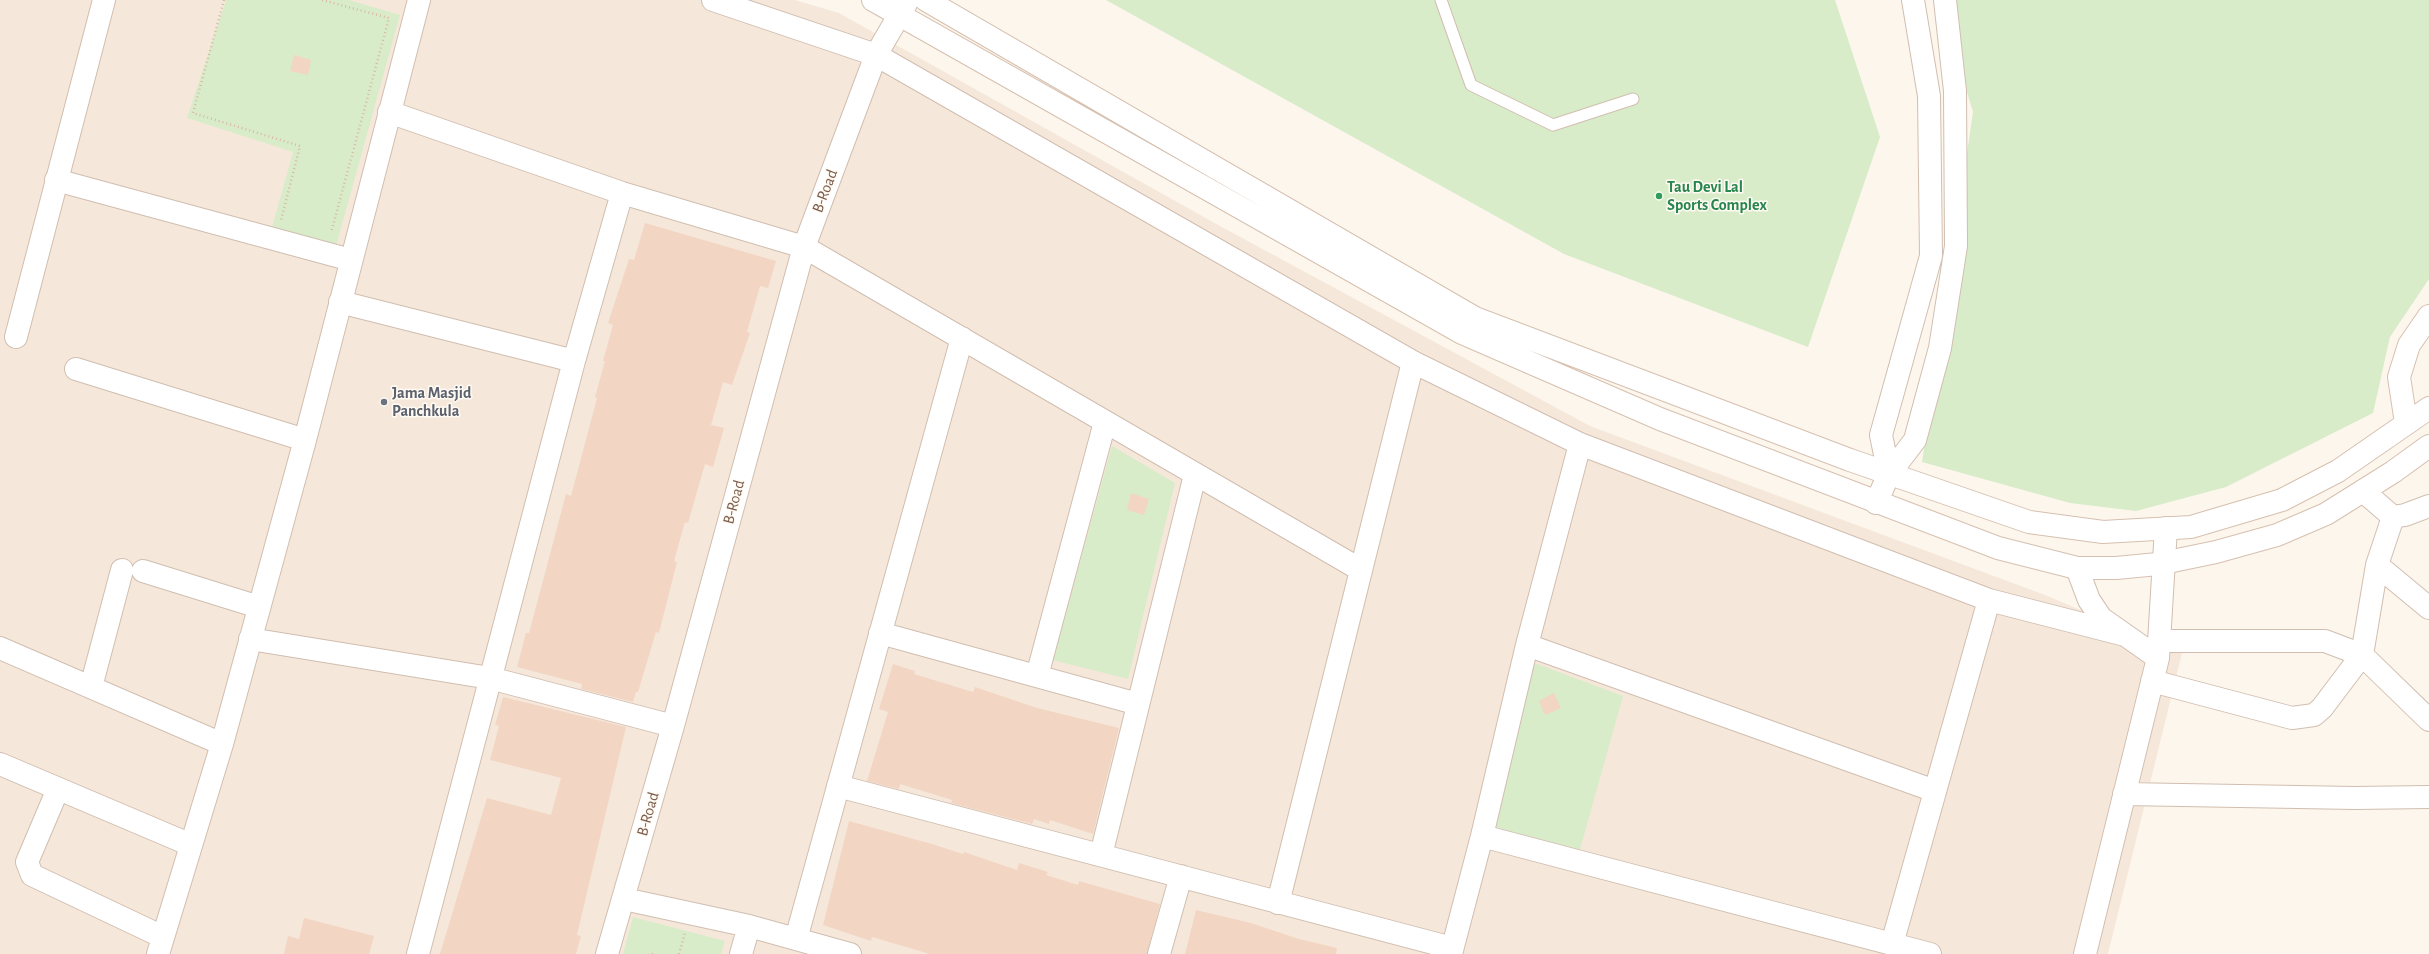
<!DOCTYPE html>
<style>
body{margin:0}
canvas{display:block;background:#fdf6ec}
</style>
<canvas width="2429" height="954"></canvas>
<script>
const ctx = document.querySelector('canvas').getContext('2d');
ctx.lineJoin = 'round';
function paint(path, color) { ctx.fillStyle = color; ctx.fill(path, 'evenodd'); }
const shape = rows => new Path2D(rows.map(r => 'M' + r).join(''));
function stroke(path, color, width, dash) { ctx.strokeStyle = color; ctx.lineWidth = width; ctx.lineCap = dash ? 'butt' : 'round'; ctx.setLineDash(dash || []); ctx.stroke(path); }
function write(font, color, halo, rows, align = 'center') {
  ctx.font = font + ' "Alegreya Sans",sans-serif'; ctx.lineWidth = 3; ctx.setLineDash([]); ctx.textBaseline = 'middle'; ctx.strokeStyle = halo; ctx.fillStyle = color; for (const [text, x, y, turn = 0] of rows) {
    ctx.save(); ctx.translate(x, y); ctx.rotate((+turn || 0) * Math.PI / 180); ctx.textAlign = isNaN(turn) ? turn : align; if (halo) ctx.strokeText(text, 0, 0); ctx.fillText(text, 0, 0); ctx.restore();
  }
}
paint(shape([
 [0,0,795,0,839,13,1220,226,1590,426,2045,595,2182,653,2108,954,0,954]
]), '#f5e8da');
paint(shape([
 [226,0,349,0,400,15,336,246,271,231,293,152,187,118],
 [1106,0,1835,0,1880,137,1808,347,1564,254],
 [1939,0,2429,0,2429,279,2390,337,2373,413,2226,487,2136,511,2070,503,1922,462,1973,112],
 [1112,446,1175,483,1128,679,1053,660],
 [1532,662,1623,696,1579,853,1493,826],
 [633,917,725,941,721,954,623,954]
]), '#d8ecc9');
paint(shape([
 [294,55,311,60,308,75,290,71],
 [645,223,776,261,768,288,760,286,747,332,750,333,732,385,723,382,711,425,724,428,713,467,705,464,688,523,685,522,674,561,677,562,659,633,656,632,638,692,636,692,633,702,581,689,582,684,517,667,526,633,529,633,566,494,571,496,597,398,595,397,605,361,603,361,613,325,608,323,629,259,634,260],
 [1131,493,1149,499,1144,515,1127,510],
 [893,664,915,671,914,674,973,692,975,687,1037,708,1119,728,1093,834,1050,820,1049,824,1034,819,1032,824,951,803,952,800,900,784,899,789,867,781,888,712,879,709],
 [1554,693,1561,708,1545,715,1539,701],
 [503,697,626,727,577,935,581,936,576,954,440,954,487,798,551,815,561,778,490,760,499,726,495,725],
 [849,821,932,844,963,854,964,852,1017,870,1019,863,1048,872,1046,875,1078,885,1079,881,1160,904,1147,954,930,954,872,937,871,941,823,925],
 [1196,910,1251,923,1299,939,1337,948,1336,954,1185,954],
 [304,918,374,936,369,954,284,954,288,936,299,939]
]), '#f3d5c3');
const lane = shape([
 [1441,0,1471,85,1553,125,1633,99]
]);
const street = shape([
 [713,0,876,55,1413,362,1580,444,1989,600,2121,634],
 [389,112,622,193,804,247,1361,570],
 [56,180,351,260],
 [340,302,574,361],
 [16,337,104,0],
 [76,369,305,440],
 [1889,474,1881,435,1931,256,1929,96,1913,0],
 [2363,491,2393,517,2405,515,2429,506],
 [1876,503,1889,474,1915,440,1940,348,1956,246,1955,91,1945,0],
 [2393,517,2377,565,2429,608],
 [2077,568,2089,600,2101,618,2158,658],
 [143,571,259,607],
 [880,633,1138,704],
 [250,639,490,678,673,726],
 [2159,641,2325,641,2362,655,2429,720],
 [1527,645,1935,791],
 [0,648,222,744],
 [1037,676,1105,422],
 [2152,681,2292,718,2314,715,2322,708,2362,655,2377,565],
 [91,687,122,570],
 [0,764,191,845],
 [838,786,1452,948],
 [58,789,27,862,32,875,163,937],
 [2124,794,2355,798,2429,797],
 [1482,836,1930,954],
 [1101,855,1195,475],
 [624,899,749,926,850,954],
 [1278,903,1413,362],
 [796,939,962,338],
 [1892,944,1989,600],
 [158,954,222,744,305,440,419,0],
 [418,954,574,361,622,193],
 [607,954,673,726,804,247,876,55,908,0],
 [741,954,749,926],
 [1159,954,1181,876],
 [1451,954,1482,836,1527,645,1580,444],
 [2085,954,2158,658,2166,528]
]);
const secondary = shape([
 [873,0,1462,333,1660,419,1998,548,2077,568,2116,568,2158,564,2216,552,2277,535,2326,514,2393,472,2429,446],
 [926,0,1475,318,1850,460,2029,522,2103,532,2191,527,2282,500,2338,471,2429,408],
 [2406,423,2399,377,2409,345,2429,316]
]);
stroke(lane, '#d1beb0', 13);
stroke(street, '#d1beb0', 24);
stroke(secondary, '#d6c0b0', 24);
stroke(shape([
 [224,0,193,113,300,146,281,220],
 [322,0,389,18,331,233],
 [652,954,656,954],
 [679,954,685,933]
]), '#d9b8a5', 2.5, [1, 3]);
stroke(lane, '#fff', 11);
stroke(street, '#fff', 22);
stroke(secondary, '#fff', 22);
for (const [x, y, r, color] of [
 [1659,196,4,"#2e9e5b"],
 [384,402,4,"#6b7280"]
]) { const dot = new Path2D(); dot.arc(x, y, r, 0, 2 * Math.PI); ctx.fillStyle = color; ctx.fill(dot); stroke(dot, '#fffaf3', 1.5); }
write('bold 16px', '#27864d', '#fffaf3', [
 ["Tau Devi Lal",1667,187],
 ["Sports Complex",1667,205]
], 'left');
write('16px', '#7a5c4d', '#fffaf3', [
 ["B-Road",825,191,-69],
 ["B-Road",734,502,-75],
 ["B-Road",648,814,-74]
]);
write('bold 16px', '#5b616d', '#fffaf3', [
 ["Jama Masjid",392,393],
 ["Panchkula",392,411]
], 'left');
</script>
